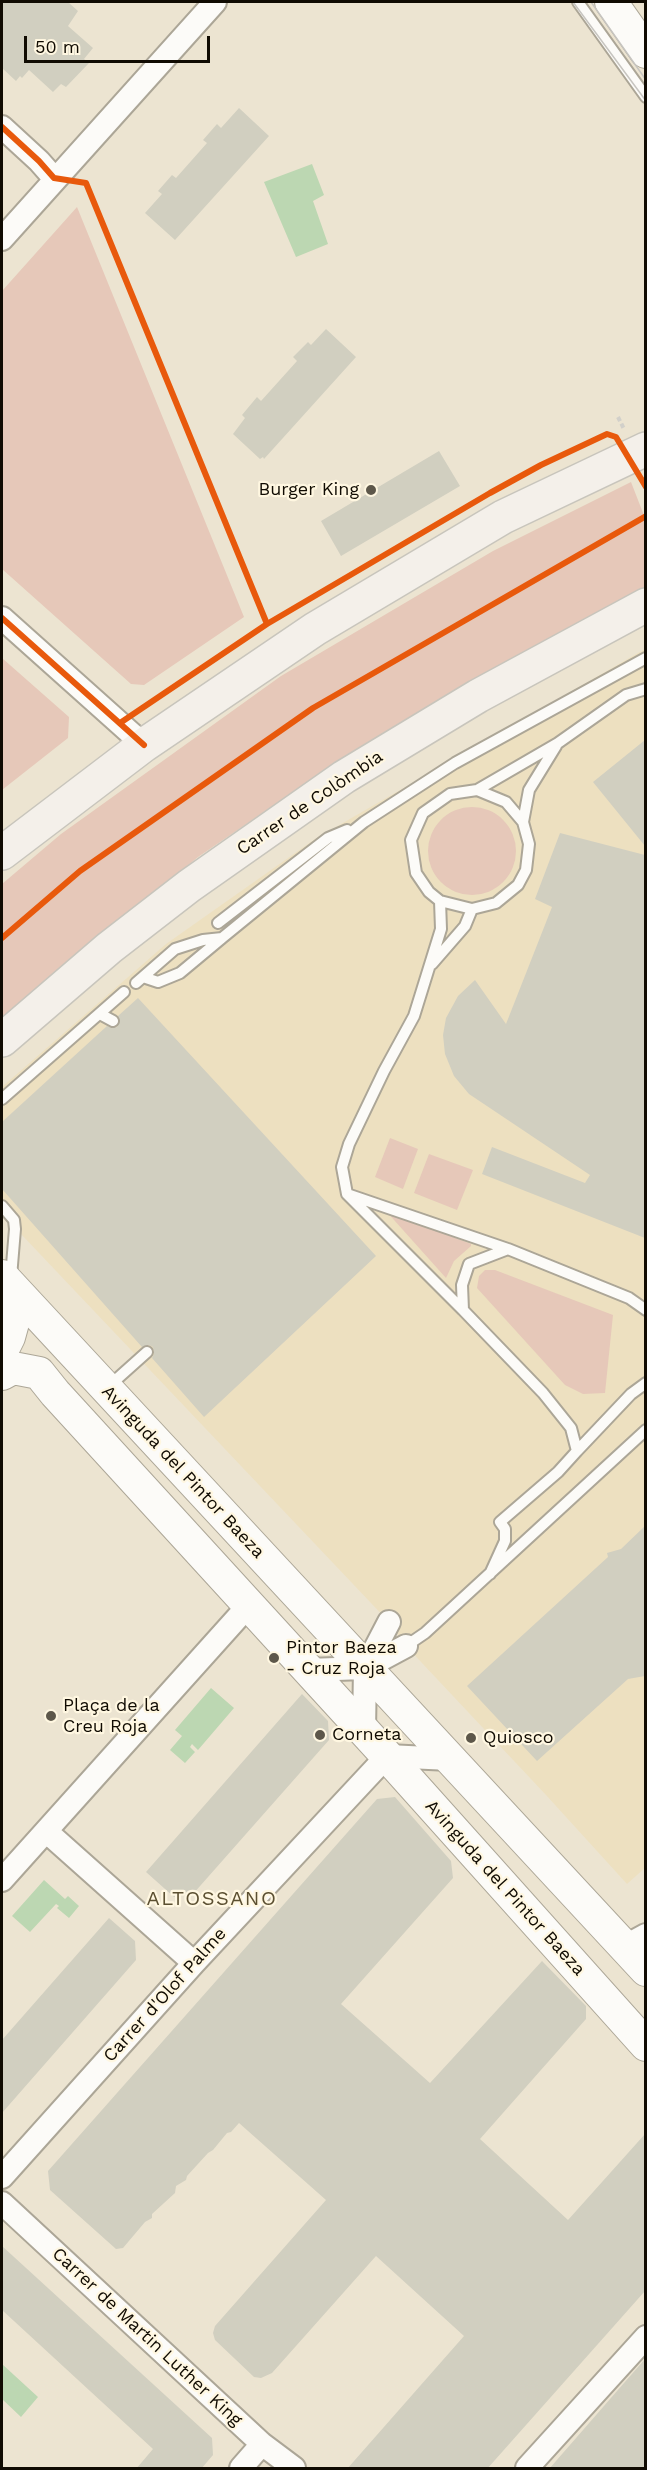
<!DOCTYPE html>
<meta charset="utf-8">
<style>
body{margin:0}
#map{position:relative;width:647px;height:2470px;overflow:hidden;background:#ece4d1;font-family:"Work Sans",sans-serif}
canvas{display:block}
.frame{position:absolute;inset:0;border:3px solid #100b02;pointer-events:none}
.scale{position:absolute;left:24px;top:36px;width:186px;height:27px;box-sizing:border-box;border:3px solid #100b02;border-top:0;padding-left:8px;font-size:18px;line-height:21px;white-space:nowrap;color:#100b02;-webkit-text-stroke:4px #fff7e1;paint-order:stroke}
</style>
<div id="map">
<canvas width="647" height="2470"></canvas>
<div class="frame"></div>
<div class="scale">50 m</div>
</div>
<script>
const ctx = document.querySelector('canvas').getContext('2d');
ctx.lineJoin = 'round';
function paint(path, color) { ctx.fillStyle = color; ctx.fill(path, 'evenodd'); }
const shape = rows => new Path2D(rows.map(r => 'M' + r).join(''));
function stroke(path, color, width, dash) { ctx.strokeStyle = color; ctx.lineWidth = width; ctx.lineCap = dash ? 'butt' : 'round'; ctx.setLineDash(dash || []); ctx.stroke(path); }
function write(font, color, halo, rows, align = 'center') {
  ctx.font = font + ' "Work Sans",sans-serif'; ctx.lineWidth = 4.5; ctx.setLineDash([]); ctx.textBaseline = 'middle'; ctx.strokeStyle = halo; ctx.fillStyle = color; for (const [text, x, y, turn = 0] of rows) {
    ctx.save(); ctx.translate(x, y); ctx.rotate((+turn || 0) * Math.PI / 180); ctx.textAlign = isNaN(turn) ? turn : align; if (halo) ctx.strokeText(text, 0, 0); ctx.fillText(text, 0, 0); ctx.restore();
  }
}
paint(shape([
 [645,649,646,1867,627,1884,546,1795,406,1646,389,1622,2,1214,2,1087,166,944,315,839]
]), '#ede0c0');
paint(shape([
 [77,207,244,617,144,685,131,684,2,569,2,291],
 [631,482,645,518,645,589,541,644,280,801,198,857,2,1020,2,884,61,834,281,676,493,551],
 [2,658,69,717,68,738,2,790],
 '428 851a44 44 0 1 1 88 0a44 44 0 1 1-88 0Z',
 [390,1138,418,1149,403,1189,375,1177],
 [429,1154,473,1170,457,1210,414,1193],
 [386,1211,471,1244,471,1246,454,1261,446,1278],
 [485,1270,495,1270,613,1315,605,1393,583,1394,565,1385,477,1288,479,1276]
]), '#e6c8b9');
paint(shape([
 [312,164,324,195,313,201,328,244,296,257,264,182],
 [211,1688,234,1708,198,1750,192,1744,190,1747,195,1752,185,1763,170,1750,182,1736,175,1730],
 [44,1880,65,1899,68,1896,79,1906,69,1918,57,1908,59,1906,56,1904,30,1932,12,1916],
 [2,2364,38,2397,21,2417,2,2399]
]), '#bcd7b2');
paint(shape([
 [2,2,68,2,78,11,68,26,93,48,84,59,89,63,66,87,61,84,53,92,29,70,22,78,20,76,16,81,2,68],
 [239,108,269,136,175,240,145,213,162,194,158,191,172,175,176,178,207,143,203,140,217,124,221,128],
 [326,329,356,357,264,459,263,457,260,459,233,434,245,418,242,415,257,397,261,401,297,361,293,357,308,342,311,345],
 [439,451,460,486,341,556,321,521],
 [645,740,645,846,593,782],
 [560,833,645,855,645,1238,482,1174,492,1147,585,1183,590,1175,469,1094,454,1076,445,1054,443,1035,446,1018,458,996,475,980,506,1024,552,907,535,899],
 [138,998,376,1256,204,1417,152,1358,154,1354,153,1347,149,1345,142,1347,2,1189,2,1122,107,1026,113,1028,117,1027,120,1021,118,1016],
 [645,1526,645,1676,628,1679,537,1761,467,1686,608,1557,607,1553,621,1549],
 [302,1694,328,1721,329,1740,193,1894,174,1897,146,1872],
 [395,1797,451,1861,453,1878,341,2004,430,2083,542,1961,586,2006,586,2019,480,2139,568,2220,645,2134,645,2291,487,2469,347,2469,464,2336,376,2256,272,2373,261,2378,254,2377,215,2340,213,2333,215,2326,326,2200,239,2123,231,2132,227,2133,213,2150,208,2153,187,2176,186,2180,176,2186,175,2193,152,2214,152,2218,145,2222,123,2248,116,2249,50,2190,48,2171,377,1799],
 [109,1918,135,1941,136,1960,2,2113,2,2040],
 [2,2246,212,2438,213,2455,201,2469,136,2469,153,2449,2,2310],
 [645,2359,645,2469,549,2469,624,2383]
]), '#d1cfc0');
const lane = shape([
 [578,2,646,97],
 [477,790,506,802,523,822,529,844,526,870,518,885,496,903,472,909,440,901,429,892,416,873,411,840,423,813,450,794,477,790,558,743,626,695,646,689],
 [523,822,529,790,556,746],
 [440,901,441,929,414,1016,384,1071,349,1144,342,1167,347,1194,463,1310],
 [218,923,328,838,347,830],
 [432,964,465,926,472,909],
 [143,977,158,982,180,973,222,938],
 [136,983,175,949,203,940,222,938,364,822,455,763,646,658],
 [100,1014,113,1021],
 [2,1099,124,992],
 [350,1195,508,1249],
 [2,1206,14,1220,15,1229,11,1277],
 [109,1386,147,1352],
 [577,1451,631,1394,646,1383],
 [490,1574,505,1541,505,1529,500,1522,558,1472,577,1451,571,1428,543,1393,463,1310,462,1285,469,1264,508,1249,629,1298,646,1310],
 [406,1646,425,1633,646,1430]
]);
const street = shape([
 [2,127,39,161,54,178],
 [2,239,215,2],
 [2,618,144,745],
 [307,1670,365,1668,406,1646],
 [364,1731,365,1668,389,1622],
 [47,1832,194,1963],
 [2,1880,248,1606],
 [624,1947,646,1935],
 [2,2177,194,1963,387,1756,450,1759],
 [2,2203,262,2444,294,2468],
 [241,2468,262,2444],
 [527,2468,646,2337]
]);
const secondary = shape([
 [611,2,646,52],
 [2,1276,646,1970],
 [2,1351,9,1337,17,1308,10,1286],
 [2,1374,13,1368,39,1373,55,1393,387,1756,646,2045]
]);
const primary = shape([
 [2,853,144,745,315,629,503,517,646,449],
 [2,1040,109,948,189,886,344,777,478,696,646,605]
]);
stroke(lane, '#aca697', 14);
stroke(street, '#aca697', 26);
stroke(secondary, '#aca697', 34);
stroke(primary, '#c8c5bc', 36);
stroke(shape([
 [618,417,624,429]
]), '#d2d0ca', 4, [4.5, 3]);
stroke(lane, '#fcfbf8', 10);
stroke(street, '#fcfbf8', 22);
stroke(secondary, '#fcfbf8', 32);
stroke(primary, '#f4f0ea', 33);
stroke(shape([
 [573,2,646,101],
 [591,2,646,80]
]), '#c7c5c0', 1.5);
stroke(shape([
 [2,127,39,161,54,178,86,183,267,624,490,493,541,465,607,434,616,437,646,487],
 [2,618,144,745],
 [120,723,267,624],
 [2,938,80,871,313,708,646,516]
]), '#e8590c', 6);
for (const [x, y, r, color] of [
 [371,490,6,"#5d574a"],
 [274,1658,6,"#5d574a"],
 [51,1716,6,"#5d574a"],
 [320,1735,6,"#5d574a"],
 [471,1738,6,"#5d574a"]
]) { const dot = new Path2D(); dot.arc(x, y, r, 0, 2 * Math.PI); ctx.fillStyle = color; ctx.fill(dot); stroke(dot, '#fff7e1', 2); }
write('18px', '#100b02', '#fff7e1', [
 ["Burger King",359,490,"right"],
 ["Pintor Baeza",286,1648],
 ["- Cruz Roja",286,1669],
 ["Plaça de la",63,1706],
 ["Creu Roja",63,1727],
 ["Corneta",332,1735],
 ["Quiosco",483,1738]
], 'left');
write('18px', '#100b02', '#fff7e1', [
 ["Carrer de Colòmbia",310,803,-34],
 ["Avinguda del Pintor Baeza",183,1472,47],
 ["Avinguda del Pintor Baeza",505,1888,48],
 ["Carrer d'Olof Palme",165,1995,-48],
 ["Carrer de Martin Luther King",147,2337,43]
]);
ctx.letterSpacing = '1.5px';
write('20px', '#5b4f31', '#fff7e1', [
 ["ALTOSSANO",212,1899]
]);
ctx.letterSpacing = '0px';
</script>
